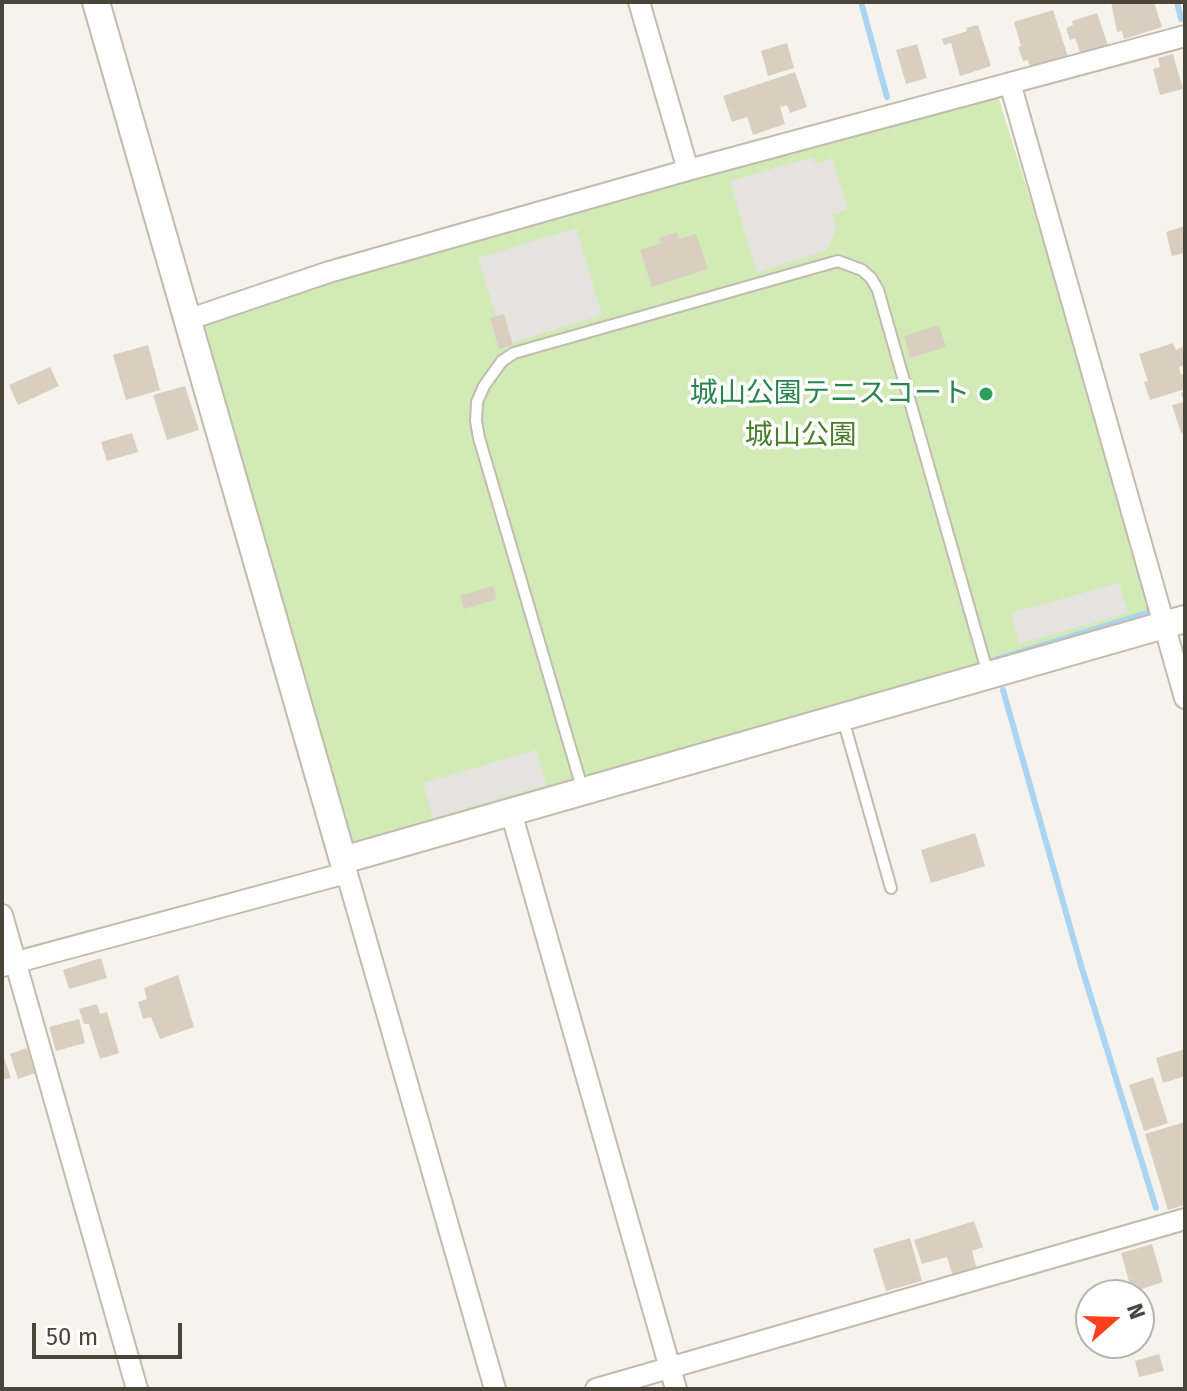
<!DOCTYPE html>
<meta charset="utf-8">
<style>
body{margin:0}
#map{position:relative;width:1187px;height:1391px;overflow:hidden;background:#f6f3ec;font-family:"Fira Sans",sans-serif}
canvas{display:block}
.frame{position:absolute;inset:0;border:4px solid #4b4439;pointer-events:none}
.north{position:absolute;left:1075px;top:1279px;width:80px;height:80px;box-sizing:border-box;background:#fff;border:2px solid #b7b4b0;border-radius:50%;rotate:70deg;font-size:22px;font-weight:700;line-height:32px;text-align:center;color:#4b4439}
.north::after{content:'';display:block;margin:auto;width:28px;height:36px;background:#fc3f1d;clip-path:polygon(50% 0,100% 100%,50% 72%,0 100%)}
.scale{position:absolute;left:32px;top:1323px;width:150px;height:36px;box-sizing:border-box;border:4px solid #4b4439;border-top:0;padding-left:10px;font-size:24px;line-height:28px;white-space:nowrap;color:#4b4439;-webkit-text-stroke:6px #fff;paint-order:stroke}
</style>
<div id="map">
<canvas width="1187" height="1391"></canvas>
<div class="frame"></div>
<div class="north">N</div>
<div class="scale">50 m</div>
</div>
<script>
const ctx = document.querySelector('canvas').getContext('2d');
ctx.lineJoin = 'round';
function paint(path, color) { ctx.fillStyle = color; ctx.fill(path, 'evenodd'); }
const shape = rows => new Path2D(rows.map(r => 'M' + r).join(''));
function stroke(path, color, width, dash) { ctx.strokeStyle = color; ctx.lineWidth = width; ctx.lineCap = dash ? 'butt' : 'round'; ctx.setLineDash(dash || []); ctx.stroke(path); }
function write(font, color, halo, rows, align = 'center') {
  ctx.font = font + ' "Fira Sans","Noto Sans JP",sans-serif'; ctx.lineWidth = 7; ctx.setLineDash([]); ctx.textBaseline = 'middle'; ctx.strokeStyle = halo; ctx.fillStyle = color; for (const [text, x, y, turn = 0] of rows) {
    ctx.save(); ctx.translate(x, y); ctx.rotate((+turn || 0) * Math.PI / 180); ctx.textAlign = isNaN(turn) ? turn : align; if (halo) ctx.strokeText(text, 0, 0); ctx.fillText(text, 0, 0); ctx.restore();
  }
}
paint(shape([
 [995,87,1164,625,343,860,187,320]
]), '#d2eab5');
paint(shape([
 [813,157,816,164,832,158,848,209,832,215,836,229,827,250,757,273,730,181],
 [576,228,602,315,505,345,478,258],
 [1119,583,1128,613,1019,644,1011,613],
 [536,750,546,785,433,818,423,783]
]), '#e5e3e0');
stroke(shape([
 [861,2,887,97],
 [1177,2,1181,19],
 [994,660,1150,612,1149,607],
 [1003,690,1080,962,1156,1208]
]), '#a9d4f2', 6);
paint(shape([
 [1111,2,1154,2,1162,27,1124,39,1122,31,1117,32],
 [1053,10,1068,57,1030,68,1028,60,1023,61,1018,47,1021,46,1014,22],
 [1097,13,1108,45,1081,55,1075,38,1070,40,1066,28,1073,25,1072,21],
 [978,25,991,66,960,76,951,43,944,45,942,39,967,31,966,28],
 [787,43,794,68,768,76,761,51],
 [917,44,927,78,906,84,896,50],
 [1173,54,1183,89,1160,95,1153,69,1160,67,1158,58],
 [795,72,807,107,790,113,787,105,780,107,785,124,753,135,747,117,732,122,723,96],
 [1185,226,1185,253,1172,256,1166,232],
 [677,232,679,239,696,234,708,269,652,287,640,250,661,243,659,238],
 [504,314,513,345,499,349,490,318],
 [939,325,946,347,910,358,904,336],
 [1173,343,1176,350,1182,347,1185,355,1185,365,1179,367,1181,375,1185,373,1185,389,1150,400,1144,382,1148,381,1139,354],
 [148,345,160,390,126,400,113,355],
 [50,367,59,386,18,405,9,385],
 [185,386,199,430,167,440,153,395],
 [1185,392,1185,432,1181,433,1172,405,1184,402,1181,393],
 [132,433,138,452,107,461,101,442],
 [493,586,497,599,464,609,460,596],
 [975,833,985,866,931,883,921,850],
 [101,958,107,978,69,989,63,970],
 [178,975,194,1027,160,1039,151,1017,143,1019,138,1002,147,999,144,988],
 [97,1004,100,1014,107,1012,119,1053,100,1059,89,1024,84,1024,79,1009],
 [79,1019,85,1043,56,1051,49,1027],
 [27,1048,35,1073,18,1079,10,1054],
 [1185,1049,1185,1076,1163,1083,1156,1058],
 [2,1052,11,1078,2,1080],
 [1153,1077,1168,1123,1144,1131,1129,1085],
 [1185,1122,1185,1205,1168,1210,1145,1134],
 [974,1221,983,1247,972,1251,977,1269,953,1276,947,1257,922,1264,914,1240],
 [910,1238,922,1281,886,1291,873,1249],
 [1152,1244,1163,1282,1132,1292,1121,1253],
 [1159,1354,1164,1371,1139,1377,1135,1361]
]), '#d8cfc1');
const service = shape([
 [843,719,891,888],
 [583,791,479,438,476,421,477,402,484,386,502,361,514,353,838,261,862,270,871,278,878,290,988,674]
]);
const minor = shape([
 [639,2,688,170],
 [1010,83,1185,698],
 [187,320,329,272,688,170,1185,36],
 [511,812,676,1389],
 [343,860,495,1389],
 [2,915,137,1389],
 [2,966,346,873],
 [596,1389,1185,1219]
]);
const tertiary = shape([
 [96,2,343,860,1185,619]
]);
stroke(service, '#c2bbae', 14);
stroke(minor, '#c2bbae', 24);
stroke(tertiary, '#c2bbae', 30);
stroke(service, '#fff', 10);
stroke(minor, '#fff', 20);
stroke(tertiary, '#fff', 26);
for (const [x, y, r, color] of [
 [986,394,8,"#2e9e5b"]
]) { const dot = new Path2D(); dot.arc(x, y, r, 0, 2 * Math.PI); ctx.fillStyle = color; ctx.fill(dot); stroke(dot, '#fff', 3); }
write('28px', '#27864d', '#fff', [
 ["城山公園テニスコート",970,394]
], 'right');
write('28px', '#4a7f2a', '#fff', [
 ["城山公園",801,436]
]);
</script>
